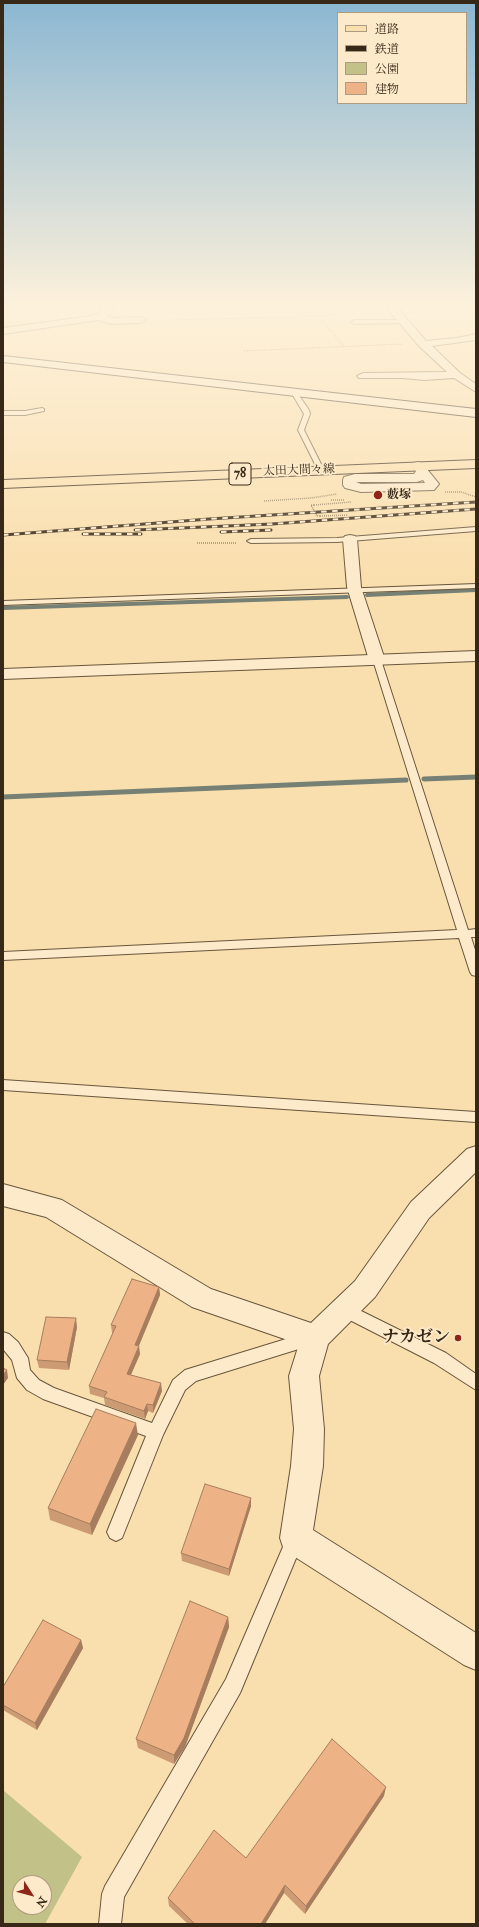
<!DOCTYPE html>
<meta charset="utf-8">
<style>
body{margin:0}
#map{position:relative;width:479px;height:1927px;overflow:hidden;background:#fadfae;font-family:"IM FELL Double Pica","Noto Serif JP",serif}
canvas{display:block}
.frame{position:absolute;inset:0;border:4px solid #382817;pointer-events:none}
.legend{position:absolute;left:337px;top:12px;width:130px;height:92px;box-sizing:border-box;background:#fceaca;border:1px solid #ae9c82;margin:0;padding:5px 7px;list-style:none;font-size:12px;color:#382817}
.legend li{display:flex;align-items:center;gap:8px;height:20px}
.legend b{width:20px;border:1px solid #ae9c82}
.north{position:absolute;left:12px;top:1875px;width:40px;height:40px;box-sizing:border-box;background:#fceaca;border:1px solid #ae9c82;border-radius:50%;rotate:126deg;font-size:11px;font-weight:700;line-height:16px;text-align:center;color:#382817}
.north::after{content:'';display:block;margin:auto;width:14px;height:18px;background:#8f2418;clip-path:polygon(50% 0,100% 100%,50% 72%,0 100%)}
</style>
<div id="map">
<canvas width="479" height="1927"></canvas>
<div class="frame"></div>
<ul class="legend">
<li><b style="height:5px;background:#fadfae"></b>道路</li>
<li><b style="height:5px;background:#382817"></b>鉄道</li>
<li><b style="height:11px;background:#c2c188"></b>公園</li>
<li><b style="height:11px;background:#edb386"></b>建物</li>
</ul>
<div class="north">N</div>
</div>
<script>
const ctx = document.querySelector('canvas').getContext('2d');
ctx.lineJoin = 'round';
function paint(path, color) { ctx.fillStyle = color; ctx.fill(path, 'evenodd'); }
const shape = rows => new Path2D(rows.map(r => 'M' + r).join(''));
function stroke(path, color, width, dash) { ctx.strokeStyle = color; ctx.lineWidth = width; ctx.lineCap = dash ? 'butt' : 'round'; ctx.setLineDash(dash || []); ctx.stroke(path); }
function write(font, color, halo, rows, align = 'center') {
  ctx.font = font + ' "IM FELL Double Pica","Noto Serif JP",serif'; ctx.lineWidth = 3.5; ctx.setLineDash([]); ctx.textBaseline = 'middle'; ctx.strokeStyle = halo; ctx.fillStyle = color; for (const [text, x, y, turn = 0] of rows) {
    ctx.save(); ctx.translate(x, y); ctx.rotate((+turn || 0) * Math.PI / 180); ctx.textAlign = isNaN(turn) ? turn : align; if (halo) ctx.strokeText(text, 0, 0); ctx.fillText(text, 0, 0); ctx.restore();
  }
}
paint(shape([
 [3,1790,82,1857,45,1924,3,1924],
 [20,1883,44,1883,44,1907,20,1907]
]), '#c2c188');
stroke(shape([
 [367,595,476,590],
 [3,608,347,597]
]), '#768074', 4);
stroke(shape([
 [424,779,476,777],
 [3,797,406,780]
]), '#768074', 5);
const service = shape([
 [403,320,405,323,354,324,351,322,354,320,403,320],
 [294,390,296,391,309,410,310,414,304,430,324,470,323,471,318,470,298,430,304,414,291,392,294,390],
 [42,408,44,409,44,411,25,415,3,415,3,411,25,411,42,408],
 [476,527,476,531,337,542,251,543,247,541,251,539,337,538,476,527],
 [476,584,476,588,3,605,3,601,476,584],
 [377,657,381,660,468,930,476,929,476,937,471,937,476,953,476,976,472,975,470,972,459,938,3,960,3,952,457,930,373,660,377,657],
 [3,1080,476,1112,476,1122,3,1090,3,1080],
 [345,1303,446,1353,476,1374,476,1390,434,1363,340,1315,337,1310,340,1305,345,1303],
 [312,1331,318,1333,320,1338,318,1343,196,1381,185,1390,163,1435,122,1538,116,1541,110,1538,107,1532,146,1436,43,1399,27,1390,17,1378,12,1360,3,1349,3,1332,9,1334,18,1342,28,1358,30,1370,39,1380,54,1388,152,1423,173,1380,185,1370,312,1331],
 [295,1530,301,1533,304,1539,240,1693,124,1897,121,1924,99,1924,102,1894,105,1886,226,1679,289,1533,295,1530]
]);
const minor = shape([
 [102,306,112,306,112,312,107,316,112,318,141,317,146,320,141,323,111,324,99,320,3,334,3,328,92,316,102,311,102,306],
 [385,306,396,306,426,341,457,338,476,334,476,340,432,346,460,373,476,384,476,392,454,378,424,380,403,378,359,378,357,376,363,373,447,372,419,346,385,306],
 [350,535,355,536,357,539,361,587,385,660,383,663,377,665,371,663,369,660,347,587,343,539,345,536,350,535],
 [476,1146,476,1172,429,1218,375,1297,328,1344,319,1376,324,1429,323,1466,313,1530,476,1633,476,1670,464,1665,284,1550,280,1538,291,1466,294,1429,289,1376,299,1344,192,1307,46,1217,3,1206,3,1184,62,1200,211,1289,311,1323,355,1281,411,1202,467,1149,476,1146]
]);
const tertiary = shape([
 [418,462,422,463,439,484,434,490,361,492,345,488,343,485,343,480,344,477,355,474,414,474,416,471,412,466,414,463,418,462],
 [423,480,425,483,361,484,356,482,417,482,423,480],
 [476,651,476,661,3,679,3,669,476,651]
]);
const secondary = shape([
 [3,356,476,409,476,417,3,362,3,356]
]);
const primary = shape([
 [476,460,476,468,3,488,3,480,476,460]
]);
stroke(service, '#68563d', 2);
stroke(minor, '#68563d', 2);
stroke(tertiary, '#68563d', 2);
stroke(secondary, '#382817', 2);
stroke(primary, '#382817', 2);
stroke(shape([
 [322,316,321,319,343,346],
 [173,320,322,316,342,313],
 [243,351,403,344]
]), '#382817', 1, [0.5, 1]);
stroke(shape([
 [445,492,461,492,476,497],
 [331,500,344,500],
 [264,501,311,498,337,494],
 [314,505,351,502],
 [320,516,348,515],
 [197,543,237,543]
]), '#382817', 1.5, [0.5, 1.5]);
paint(service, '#fceaca');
paint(minor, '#fceaca');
paint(tertiary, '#fceaca');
paint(secondary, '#fceaca');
paint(primary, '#fadfae');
const rail = shape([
 [135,530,272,524,476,509],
 [221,532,271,530],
 [83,534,141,534],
 [3,535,209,519,476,502]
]);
stroke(rail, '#382817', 3);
stroke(rail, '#fceaca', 2, [5.5]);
stroke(shape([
 [314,505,311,505,317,516,320,516]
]), '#382817', 1.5, [0.5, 1.5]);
paint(shape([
 [159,1287,160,1295,138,1346,140,1354,131,1375,162,1391,153,1413,148,1411,145,1419,105,1405,104,1398,90,1394,89,1386,113,1333,112,1333,111,1325],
 [77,1327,69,1370,39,1368,37,1360],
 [138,1435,92,1535,50,1520,48,1508],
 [251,1498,251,1506,229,1576,182,1561,181,1553],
 [228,1617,229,1627,185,1747,174,1764,138,1748,136,1739],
 [81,1640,83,1648,37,1730,3,1710,3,1687],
 [384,1796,305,1914,284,1893,265,1924,188,1924,169,1906,168,1898,246,1858]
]), '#cc9a73');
paint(shape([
 [159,1287,160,1295,136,1353,135,1345],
 [76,1318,77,1327,69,1370,67,1362],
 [139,1346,140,1354,128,1381,127,1374],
 [7,1370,8,1378,3,1385,3,1375],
 [161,1383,162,1391,153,1413,153,1405],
 [147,1404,148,1411,145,1419,144,1411],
 [136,1423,138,1435,92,1535,90,1524],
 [251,1498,251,1506,229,1576,229,1569],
 [228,1617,229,1627,185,1747,174,1764,174,1755],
 [81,1640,83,1648,37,1730,35,1723],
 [386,1787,384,1796,305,1914,306,1906],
 [285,1885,284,1893,265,1924,261,1924]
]), '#a67d5e');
const building = shape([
 [132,1279,159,1287,135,1345,139,1346,127,1374,161,1383,153,1405,147,1404,144,1411,104,1397,107,1392,89,1386,116,1326,111,1325,132,1279],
 [46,1317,76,1318,67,1362,37,1360,46,1317],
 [3,1368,7,1370,3,1375,3,1368],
 [96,1409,136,1423,90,1524,48,1508,96,1409],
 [205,1484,251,1498,229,1569,181,1553,205,1484],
 [190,1601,228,1617,184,1738,174,1755,136,1739,190,1601],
 [43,1620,81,1640,35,1723,3,1705,3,1687,43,1620],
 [332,1739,386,1787,306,1906,285,1885,261,1924,195,1924,168,1898,214,1830,246,1858,332,1739]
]);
paint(building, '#edb386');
stroke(building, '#a67d5e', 1);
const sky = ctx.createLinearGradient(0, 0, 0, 576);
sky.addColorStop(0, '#8bb7d2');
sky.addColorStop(0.53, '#fdf1db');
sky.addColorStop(1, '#fdf1db00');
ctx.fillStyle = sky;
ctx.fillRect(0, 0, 479, 576);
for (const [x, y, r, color] of [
 [378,495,5,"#8f2418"],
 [458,1338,4,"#8f2418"]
]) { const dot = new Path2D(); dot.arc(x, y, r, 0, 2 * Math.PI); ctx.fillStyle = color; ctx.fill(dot); stroke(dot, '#fceaca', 1.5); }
write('12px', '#382817', '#fceaca', [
 ["太田大間々線",299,471,-2]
]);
write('bold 12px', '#382817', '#fceaca', [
 ["藪塚",387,495]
], 'left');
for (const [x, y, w] of [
 [240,474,22]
]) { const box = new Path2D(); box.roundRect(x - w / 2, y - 11, w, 22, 3); ctx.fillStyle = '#fceaca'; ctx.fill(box); stroke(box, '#382817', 1); }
write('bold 13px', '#382817', null, [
 ["78",240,474]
]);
write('bold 17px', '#382817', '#fceaca', [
 ["ナカゼン",450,1338]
], 'right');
</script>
